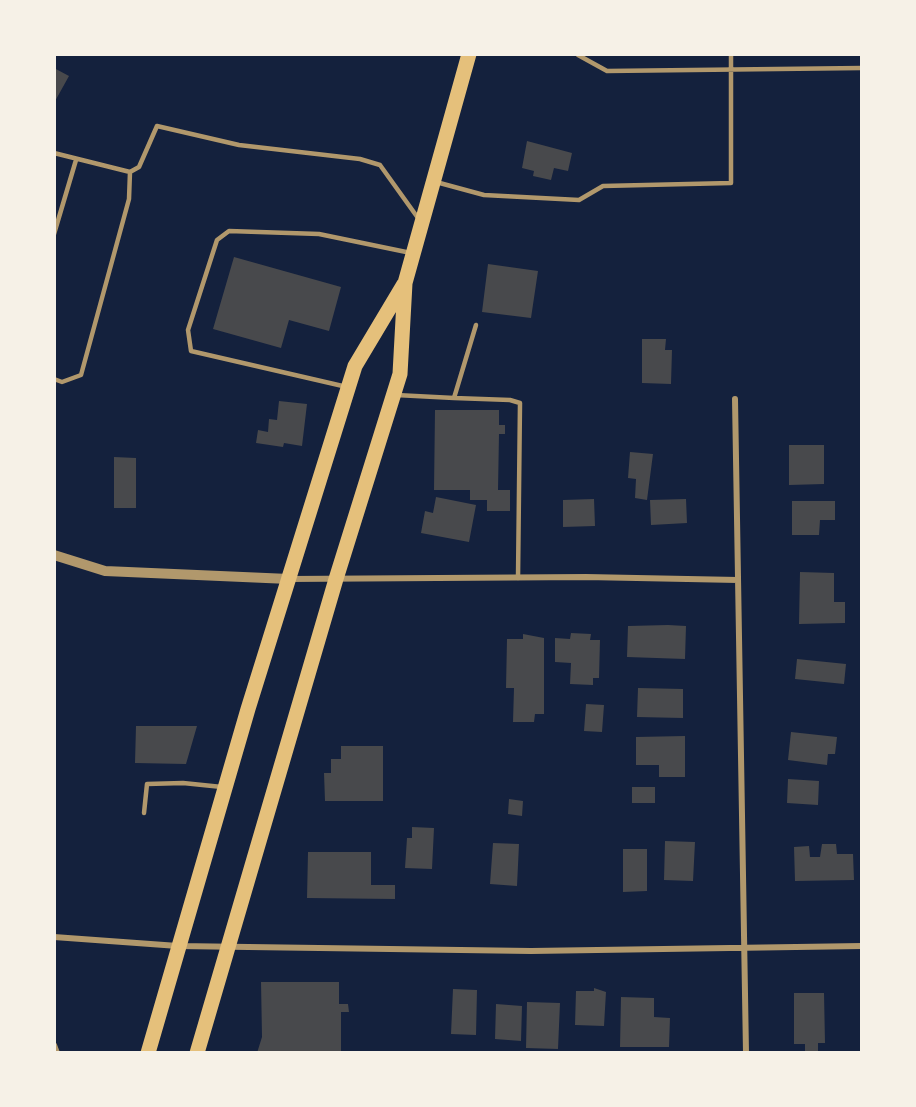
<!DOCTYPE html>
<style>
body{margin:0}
#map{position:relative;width:916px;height:1107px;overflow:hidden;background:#14213d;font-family:"Noto Sans",sans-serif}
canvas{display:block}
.frame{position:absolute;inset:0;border:56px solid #f6f1e7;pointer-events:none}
</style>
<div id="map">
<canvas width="916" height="1107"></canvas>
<div class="frame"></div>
</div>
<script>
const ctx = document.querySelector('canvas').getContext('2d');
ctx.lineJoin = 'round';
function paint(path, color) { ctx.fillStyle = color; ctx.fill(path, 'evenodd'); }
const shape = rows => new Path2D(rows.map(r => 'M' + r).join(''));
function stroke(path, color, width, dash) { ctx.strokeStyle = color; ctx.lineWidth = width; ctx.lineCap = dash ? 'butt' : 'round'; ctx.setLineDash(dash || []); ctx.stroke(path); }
paint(shape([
 [54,68,69,76,54,103],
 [527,141,572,153,568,171,554,168,551,180,533,176,534,171,522,168],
 [234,257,341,287,329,331,289,320,281,348,213,329],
 [488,264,538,271,531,318,482,312],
 [642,339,666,339,665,350,672,350,671,384,642,383],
 [279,401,307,404,302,446,284,443,283,447,256,443,258,430,268,432,269,419,277,420],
 [435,410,499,410,499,425,505,425,505,434,499,434,498,490,510,490,510,511,487,511,487,500,470,500,470,490,434,490],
 [789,445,824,445,824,484,789,485],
 [630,452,653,454,647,500,635,498,636,479,628,478],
 [114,457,136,458,136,508,114,508],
 [436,497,476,505,469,542,421,533,425,511,433,513],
 [594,499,595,526,563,527,563,500],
 [686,499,687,523,651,525,650,500],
 [792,501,835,501,835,520,820,520,819,535,792,535],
 [800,572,834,573,834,602,845,602,845,623,799,624],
 [668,625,686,626,685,659,627,657,628,626],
 [571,633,591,634,590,640,600,640,599,678,593,678,593,685,570,684,571,663,555,662,555,638,570,639],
 [523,634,544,638,544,714,535,714,534,722,513,722,514,688,506,688,507,639,523,639],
 [797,659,846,664,844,684,795,679],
 [638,688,683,689,683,718,637,717],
 [586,704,604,705,602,732,584,731],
 [136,726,197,726,186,764,135,763],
 [791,732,837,737,835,754,828,754,827,765,788,760],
 [685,736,685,777,659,777,659,765,636,765,636,737],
 [341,746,383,746,383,801,325,801,324,773,331,773,331,759,341,759],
 [788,779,819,781,818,805,787,803],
 [632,787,655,787,655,803,632,803],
 [509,799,523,801,522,816,508,814],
 [412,827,434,828,432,869,405,868,407,838,412,838],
 [665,841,695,842,693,881,664,880],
 [493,843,519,844,517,886,490,884],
 [822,844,836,844,837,854,853,854,854,880,795,881,794,847,809,846,810,857,820,857],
 [623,849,647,849,647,891,623,892],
 [308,852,371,852,371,885,395,885,395,899,307,898],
 [261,982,339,982,339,1004,348,1004,349,1012,341,1012,341,1053,257,1053,262,1037],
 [594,988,606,992,604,1026,575,1025,576,991,594,991],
 [453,989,477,990,476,1035,451,1034],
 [794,993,824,993,825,1043,818,1043,818,1053,805,1053,805,1044,794,1044],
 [621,997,654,998,654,1017,670,1018,669,1047,620,1047],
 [527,1002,560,1003,558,1049,526,1048],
 [496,1004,522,1006,521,1041,495,1039]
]), '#48494c');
stroke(shape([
 [578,55,607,71,862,68],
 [54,153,130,172,139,167,157,126,239,145,360,159,380,165,418,218],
 [436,182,484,195,579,200,603,186,731,183,731,54],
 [54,234,76,160],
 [476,325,454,398,510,400,520,403,518,578],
 [54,379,62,382,81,375,129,199,130,172],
 [347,387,191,351,188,330,217,240,229,231,319,234,411,253],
 [396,395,454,398],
 [144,813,147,784,183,783,222,787]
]), '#b1986c', 4.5);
stroke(shape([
 [735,399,746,1053],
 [289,579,586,577,738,580],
 [54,937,178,946,531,951,862,946],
 [54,1045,57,1053]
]), '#b1986c', 6);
stroke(shape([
 [54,555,105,571,289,579]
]), '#b1986c', 10);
stroke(shape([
 [148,1053,248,709,355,366,404,284],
 [197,1053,336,579,400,374,405,283,469,54]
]), '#e5c07b', 15);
</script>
